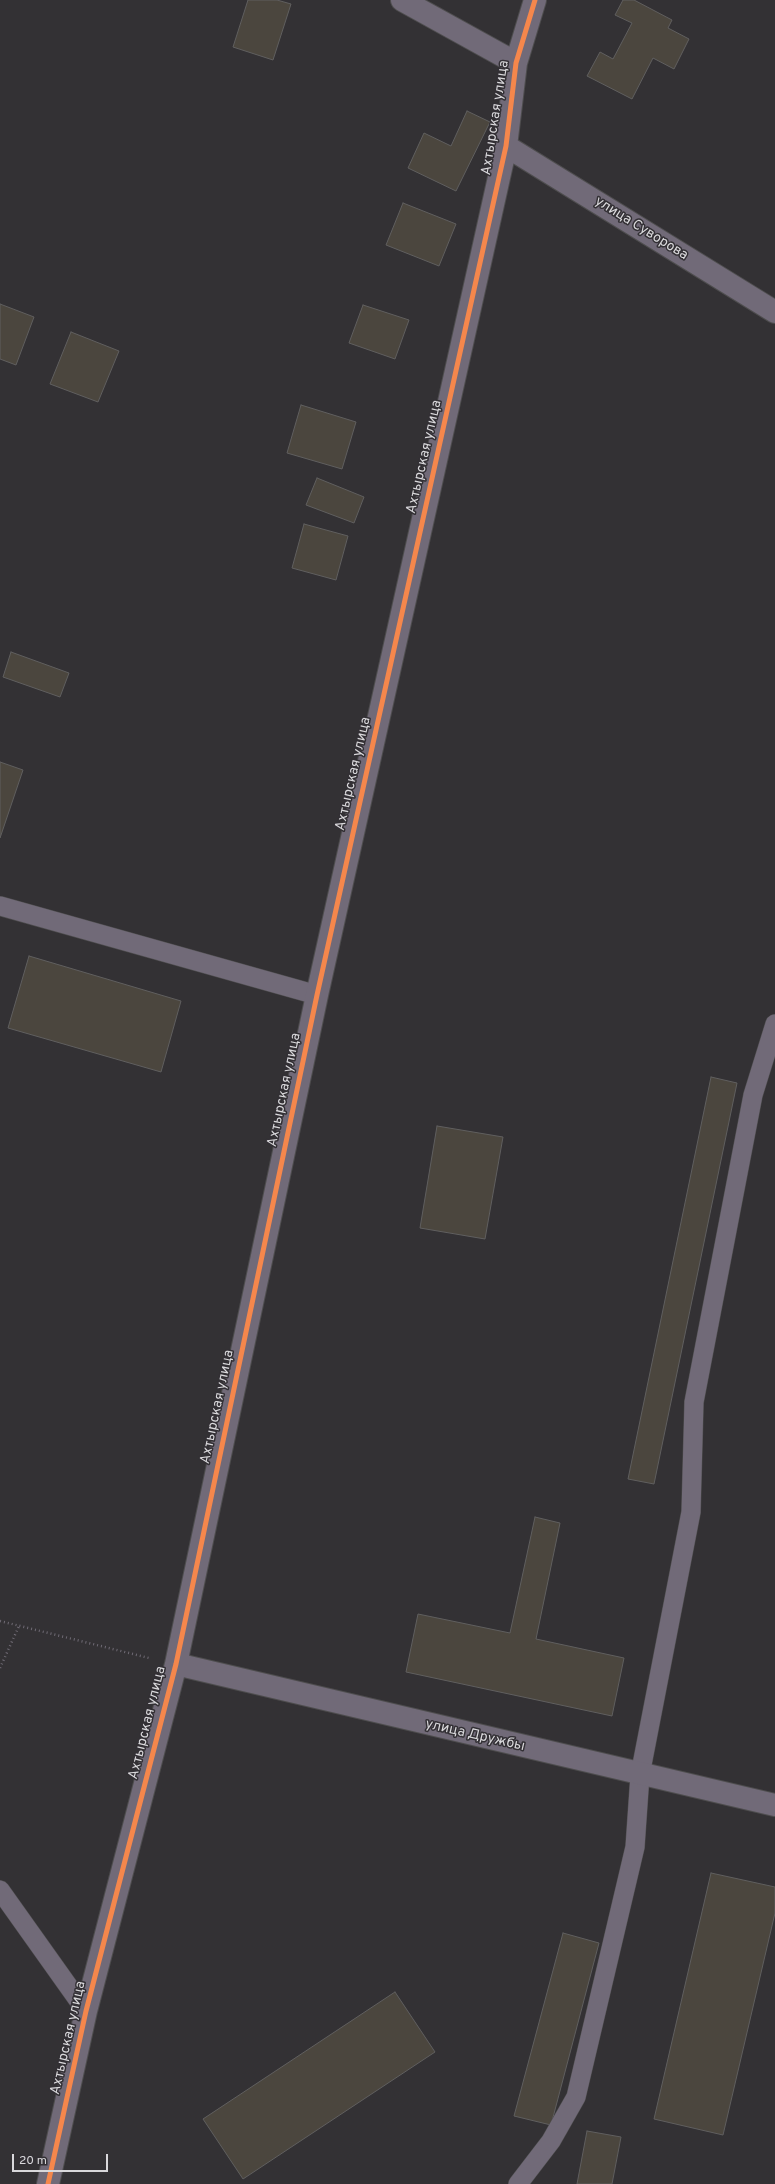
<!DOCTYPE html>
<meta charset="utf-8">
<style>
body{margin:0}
#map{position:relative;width:775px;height:2184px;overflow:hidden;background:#333134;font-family:Overpass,sans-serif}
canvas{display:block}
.scale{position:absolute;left:12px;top:2154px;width:96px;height:18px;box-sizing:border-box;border:2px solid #d9d8db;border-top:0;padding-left:5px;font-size:12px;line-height:14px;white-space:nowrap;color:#d9d8db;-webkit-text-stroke:3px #333035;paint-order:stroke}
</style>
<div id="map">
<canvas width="775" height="2184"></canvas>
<div class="scale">20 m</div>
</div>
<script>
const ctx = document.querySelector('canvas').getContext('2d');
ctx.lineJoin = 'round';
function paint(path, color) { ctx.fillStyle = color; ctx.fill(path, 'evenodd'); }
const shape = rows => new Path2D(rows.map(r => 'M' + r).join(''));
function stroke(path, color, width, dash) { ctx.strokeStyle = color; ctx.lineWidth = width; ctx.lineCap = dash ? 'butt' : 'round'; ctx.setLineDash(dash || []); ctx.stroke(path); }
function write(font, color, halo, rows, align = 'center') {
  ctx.font = font + ' Overpass,sans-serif'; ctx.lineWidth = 3; ctx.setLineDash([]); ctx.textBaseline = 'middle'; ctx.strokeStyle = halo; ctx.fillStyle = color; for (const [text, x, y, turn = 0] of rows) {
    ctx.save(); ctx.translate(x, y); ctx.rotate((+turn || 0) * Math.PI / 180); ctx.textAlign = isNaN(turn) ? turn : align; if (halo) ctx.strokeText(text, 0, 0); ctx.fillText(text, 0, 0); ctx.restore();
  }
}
const building = shape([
 [248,0,277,0,291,4,273,60,233,47,248,0],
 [623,0,634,0,672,20,668,28,689,39,674,69,653,58,632,99,587,76,600,52,613,59,632,23,615,15,623,0],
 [467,111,490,122,456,191,408,168,424,133,451,146,467,111],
 [403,203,456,224,439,266,386,245,403,203],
 [0,304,34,317,16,365,0,359,0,304],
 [363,305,409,320,395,359,349,343,363,305],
 [71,332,119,351,98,402,50,384,71,332],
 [301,405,356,422,342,469,287,453,301,405],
 [317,478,364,497,354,523,306,505,317,478],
 [304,524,348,536,336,580,292,568,304,524],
 [11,652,69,673,60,697,3,677,11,652],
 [0,762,23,770,0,838,0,762],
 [29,956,181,1001,161,1072,8,1028,29,956],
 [711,1077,737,1083,654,1484,628,1479,711,1077],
 [437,1126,503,1137,485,1239,420,1228,437,1126],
 [535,1517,560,1523,536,1639,624,1658,612,1716,406,1672,418,1614,510,1633,535,1517],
 [711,1873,775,1887,775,1913,723,2135,654,2119,711,1873],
 [563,1933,599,1943,551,2125,514,2116,563,1933],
 [395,1992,435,2052,243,2179,203,2119,395,1992],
 [587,2131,621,2137,612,2184,577,2184,587,2131]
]);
paint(building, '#4b463e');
stroke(building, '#605f5f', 1);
const service = shape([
 [0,906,317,995],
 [0,1890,86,2011],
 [518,2184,551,2141,576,2097,635,1847,640,1775,691,1512,694,1402,753,1095,775,1024]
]);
const minor = shape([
 [402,0,516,63],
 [506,146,775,312],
 [176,1664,775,1805],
 [48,2184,86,2011,176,1664,317,995,506,146,516,63,535,0]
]);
stroke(service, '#4e4d4e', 20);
stroke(minor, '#4e4d4e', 24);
stroke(shape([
 [0,1621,149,1658],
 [0,1668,19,1626]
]), '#706b75', 2.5, [1, 3]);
stroke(service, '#716a78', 19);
stroke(minor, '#716a78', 22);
stroke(shape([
 [48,2184,86,2011,176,1664,317,995,506,146,516,63,535,0]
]), '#f5874c', 5);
write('14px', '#d9d8db', '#333035', [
 ["Ахтырская улица",496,118,-81],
 ["улица Суворова",641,229,32],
 ["Ахтырская улица",425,457,-77],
 ["Ахтырская улица",354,774,-77],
 ["Ахтырская улица",285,1090,-78],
 ["Ахтырская улица",218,1407,-78],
 ["Ахтырская улица",148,1723,-76],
 ["улица Дружбы",475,1736,13],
 ["Ахтырская улица",69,2038,-77]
]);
</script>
